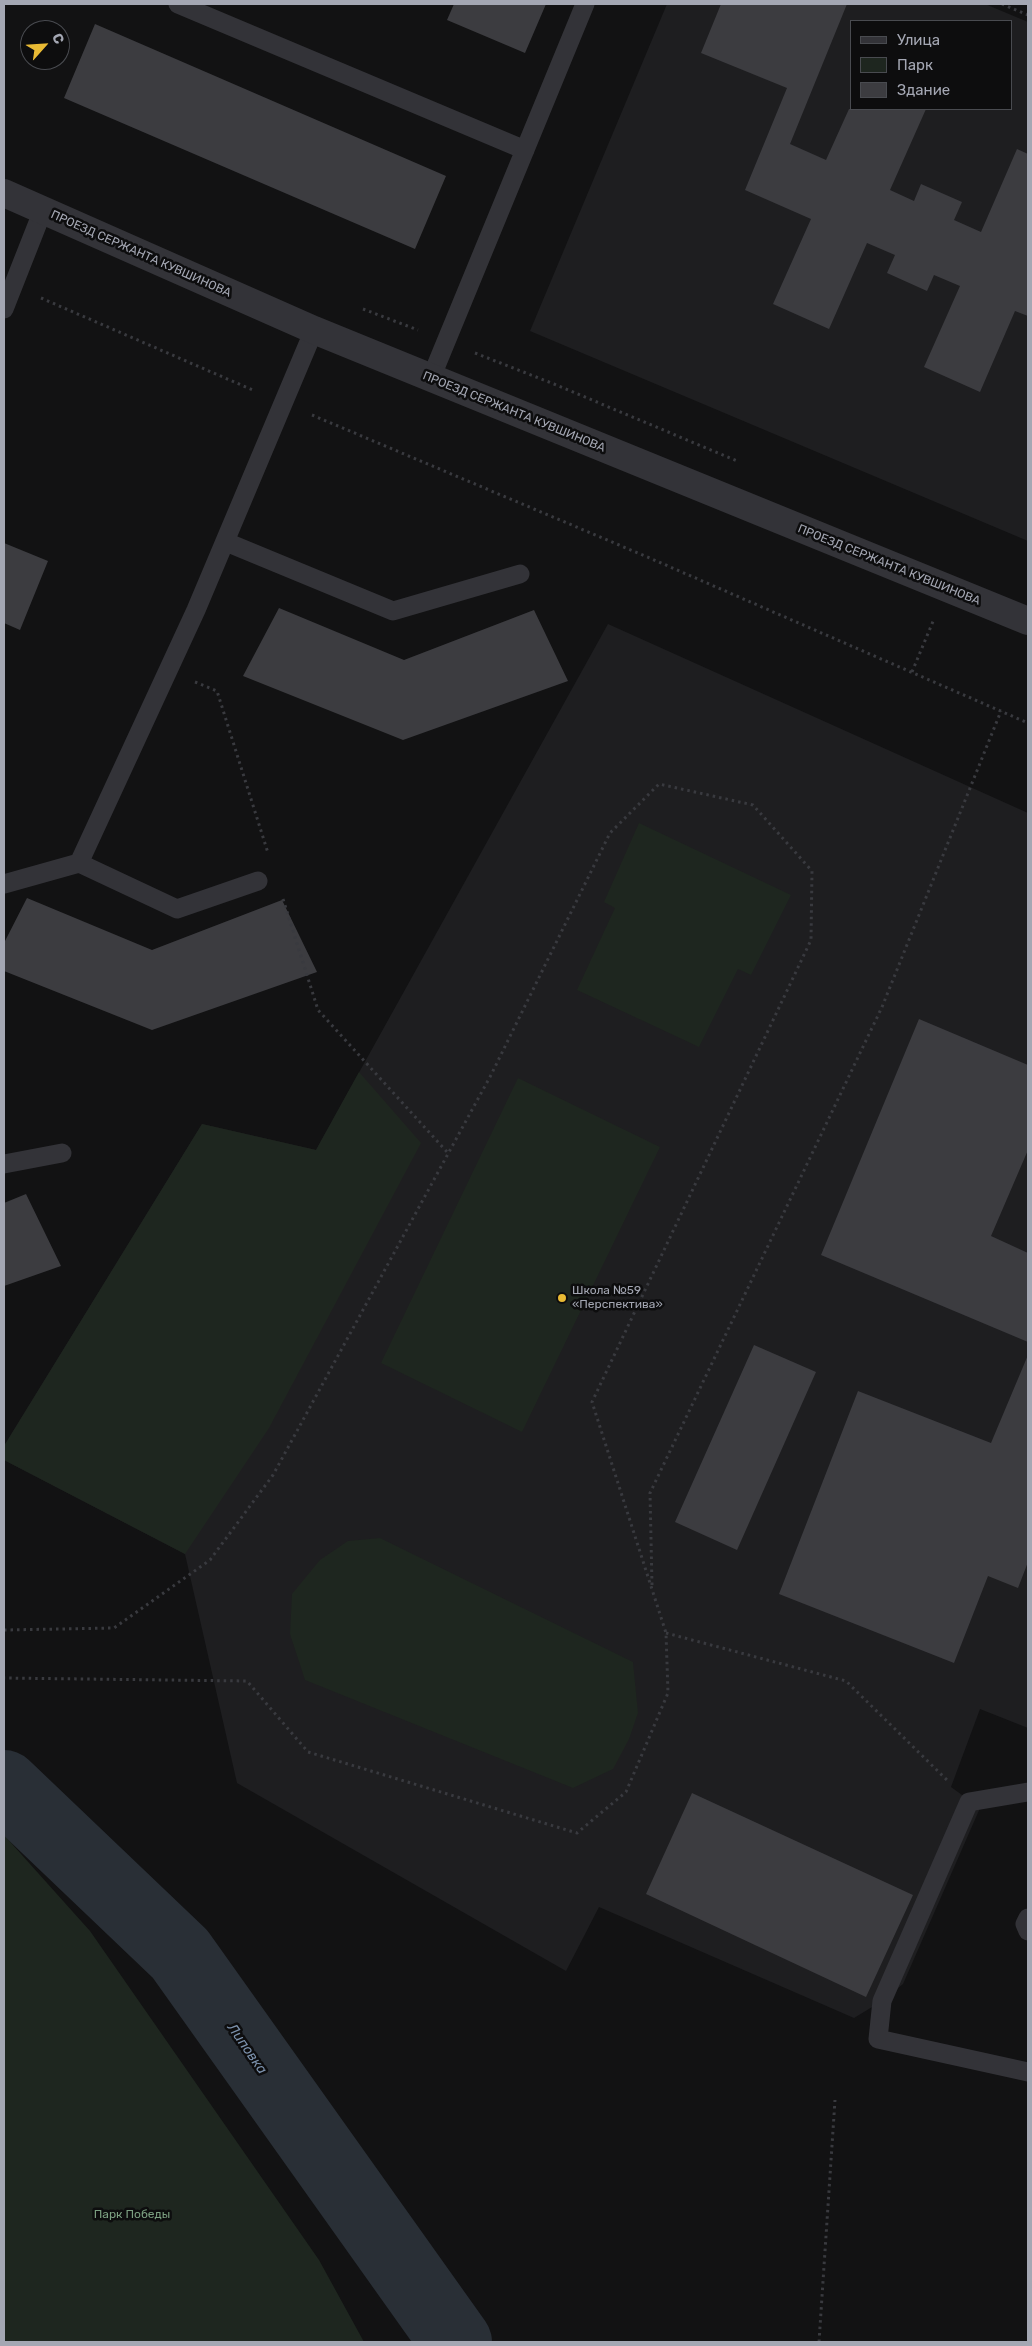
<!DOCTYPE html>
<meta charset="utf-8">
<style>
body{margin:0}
#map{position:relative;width:1032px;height:2346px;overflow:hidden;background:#121213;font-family:Rubik,sans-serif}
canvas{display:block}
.frame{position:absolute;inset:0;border:5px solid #a4a7b3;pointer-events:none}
.legend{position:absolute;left:850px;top:20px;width:162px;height:90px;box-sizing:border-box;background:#0d0d0e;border:1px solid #494b50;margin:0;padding:6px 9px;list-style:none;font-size:15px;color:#a4a7b3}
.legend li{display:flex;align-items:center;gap:10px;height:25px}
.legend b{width:25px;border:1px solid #494b50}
.north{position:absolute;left:20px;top:20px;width:50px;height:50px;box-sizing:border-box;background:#0d0d0e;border:1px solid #494b50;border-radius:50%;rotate:64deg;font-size:14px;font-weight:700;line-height:20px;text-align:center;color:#a4a7b3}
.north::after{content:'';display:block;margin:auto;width:18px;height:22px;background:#e9ba34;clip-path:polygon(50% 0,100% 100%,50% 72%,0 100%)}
</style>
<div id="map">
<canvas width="1032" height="2346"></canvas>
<div class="frame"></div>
<ul class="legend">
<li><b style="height:6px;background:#333338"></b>Улица</li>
<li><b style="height:14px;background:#1e261f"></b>Парк</li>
<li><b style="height:14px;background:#3c3c40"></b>Здание</li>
</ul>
<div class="north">С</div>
</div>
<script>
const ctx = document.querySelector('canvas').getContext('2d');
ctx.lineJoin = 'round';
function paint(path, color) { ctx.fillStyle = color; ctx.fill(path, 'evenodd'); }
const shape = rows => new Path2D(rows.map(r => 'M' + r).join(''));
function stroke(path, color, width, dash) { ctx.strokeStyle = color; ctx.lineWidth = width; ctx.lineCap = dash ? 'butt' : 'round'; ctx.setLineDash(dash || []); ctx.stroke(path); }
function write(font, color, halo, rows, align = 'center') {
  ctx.font = font + ' Rubik,sans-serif'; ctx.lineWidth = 5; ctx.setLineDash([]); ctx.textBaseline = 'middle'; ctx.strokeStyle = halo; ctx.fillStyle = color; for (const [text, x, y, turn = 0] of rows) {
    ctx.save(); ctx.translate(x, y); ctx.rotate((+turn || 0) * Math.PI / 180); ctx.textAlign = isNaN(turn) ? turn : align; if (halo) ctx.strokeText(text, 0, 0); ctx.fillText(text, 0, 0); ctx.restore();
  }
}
paint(shape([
 [667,4,985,4,1028,22,1028,541,530,331],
 [851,21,1011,21,1011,109,851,109],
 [608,624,1028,813,1028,1728,980,1709,951,1787,980,1808,903,1984,882,2001,854,2018,599,1907,566,1971,237,1783,185,1554,4,1460,4,1446,202,1124,316,1150]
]), '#1e1e20');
paint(shape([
 [639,823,791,895,751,975,738,969,699,1047,577,990,615,908,604,902],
 [359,1072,421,1143,269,1428,185,1554,4,1460,4,1446,202,1124,316,1150],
 [518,1078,660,1147,522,1432,381,1363],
 [380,1538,633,1662,638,1713,629,1739,613,1769,573,1788,305,1680,290,1634,292,1594,320,1560,348,1541],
 [4,1835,90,1931,319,2260,364,2342,4,2342]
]), '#1e261f');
stroke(shape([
 [4,1786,180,1954,456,2342]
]), '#292f36', 72);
paint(shape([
 [454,4,546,4,525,53,447,20],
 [721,4,847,4,790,144,826,160,849,109,926,109,890,190,914,201,921,184,962,202,954,220,981,232,1017,149,1028,154,1028,316,1015,311,980,392,924,367,960,286,934,275,927,291,887,273,895,255,867,243,829,329,773,304,811,219,745,190,787,88,701,53],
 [95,24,446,176,415,249,64,98],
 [4,543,48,561,20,630,4,623],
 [279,608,404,660,534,610,568,681,403,740,243,676],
 [27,898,152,950,282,900,317,972,152,1030,4,971,4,943],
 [919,1019,1028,1065,1028,1150,991,1236,1028,1253,1028,1342,821,1255],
 [26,1194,61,1266,4,1286,4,1203],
 [754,1345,816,1372,737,1550,675,1522],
 [1028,1355,1028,1562,1018,1588,988,1576,954,1663,779,1594,858,1391,991,1443],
 [692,1793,913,1895,866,1997,646,1894]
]), '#3c3c40');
stroke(shape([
 [1002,4,1028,15],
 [41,298,255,391],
 [363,309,418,330],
 [475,353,554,384,737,461],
 [312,415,645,556,1028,723],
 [912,672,934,619],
 [195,682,217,691,268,853],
 [283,899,318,1010,448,1153],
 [652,1585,650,1493,882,1007,1001,711],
 [4,1630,114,1628,210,1560,273,1475,491,1075,610,833,659,784,753,805,812,871,811,940,592,1402,666,1633,668,1693,626,1792,577,1833,308,1752,247,1681,4,1678],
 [666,1633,846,1681,948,1781],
 [819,2342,835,2100]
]), '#393a3f', 3, [2.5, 4]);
stroke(shape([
 [178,4,525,150],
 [4,309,43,210],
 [431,378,585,4],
 [226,542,393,611,520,574],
 [79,863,177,909,258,881],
 [4,884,79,863,196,610,314,330],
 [4,1164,62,1153],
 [1028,1792,969,1802,882,2001,878,2039,1028,2072],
 [1028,1918,1025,1924,1028,1931]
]), '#333338', 19);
stroke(shape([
 [4,193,314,330,1028,621]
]), '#333338', 28);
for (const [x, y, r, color] of [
 [562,1298,5,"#e9ba34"]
]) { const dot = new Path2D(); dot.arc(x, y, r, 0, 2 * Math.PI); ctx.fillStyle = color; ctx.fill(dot); stroke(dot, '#0d0d0e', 2); }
write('12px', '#a4a7b3', '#0d0d0e', [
 ["ПРОЕЗД СЕРЖАНТА КУВШИНОВА",141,254,24],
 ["ПРОЕЗД СЕРЖАНТА КУВШИНОВА",514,412,22],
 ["ПРОЕЗД СЕРЖАНТА КУВШИНОВА",889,565,22]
]);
write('12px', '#a4a7b3', '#0d0d0e', [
 ["Школа №59",572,1291],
 ["«Перспектива»",572,1305]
], 'left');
write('12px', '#7b9e80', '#0d0d0e', [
 ["Парк Победы",132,2215]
]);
write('italic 14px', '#7c92ad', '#0d0d0e', [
 ["Липовка",247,2049,55]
]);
</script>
